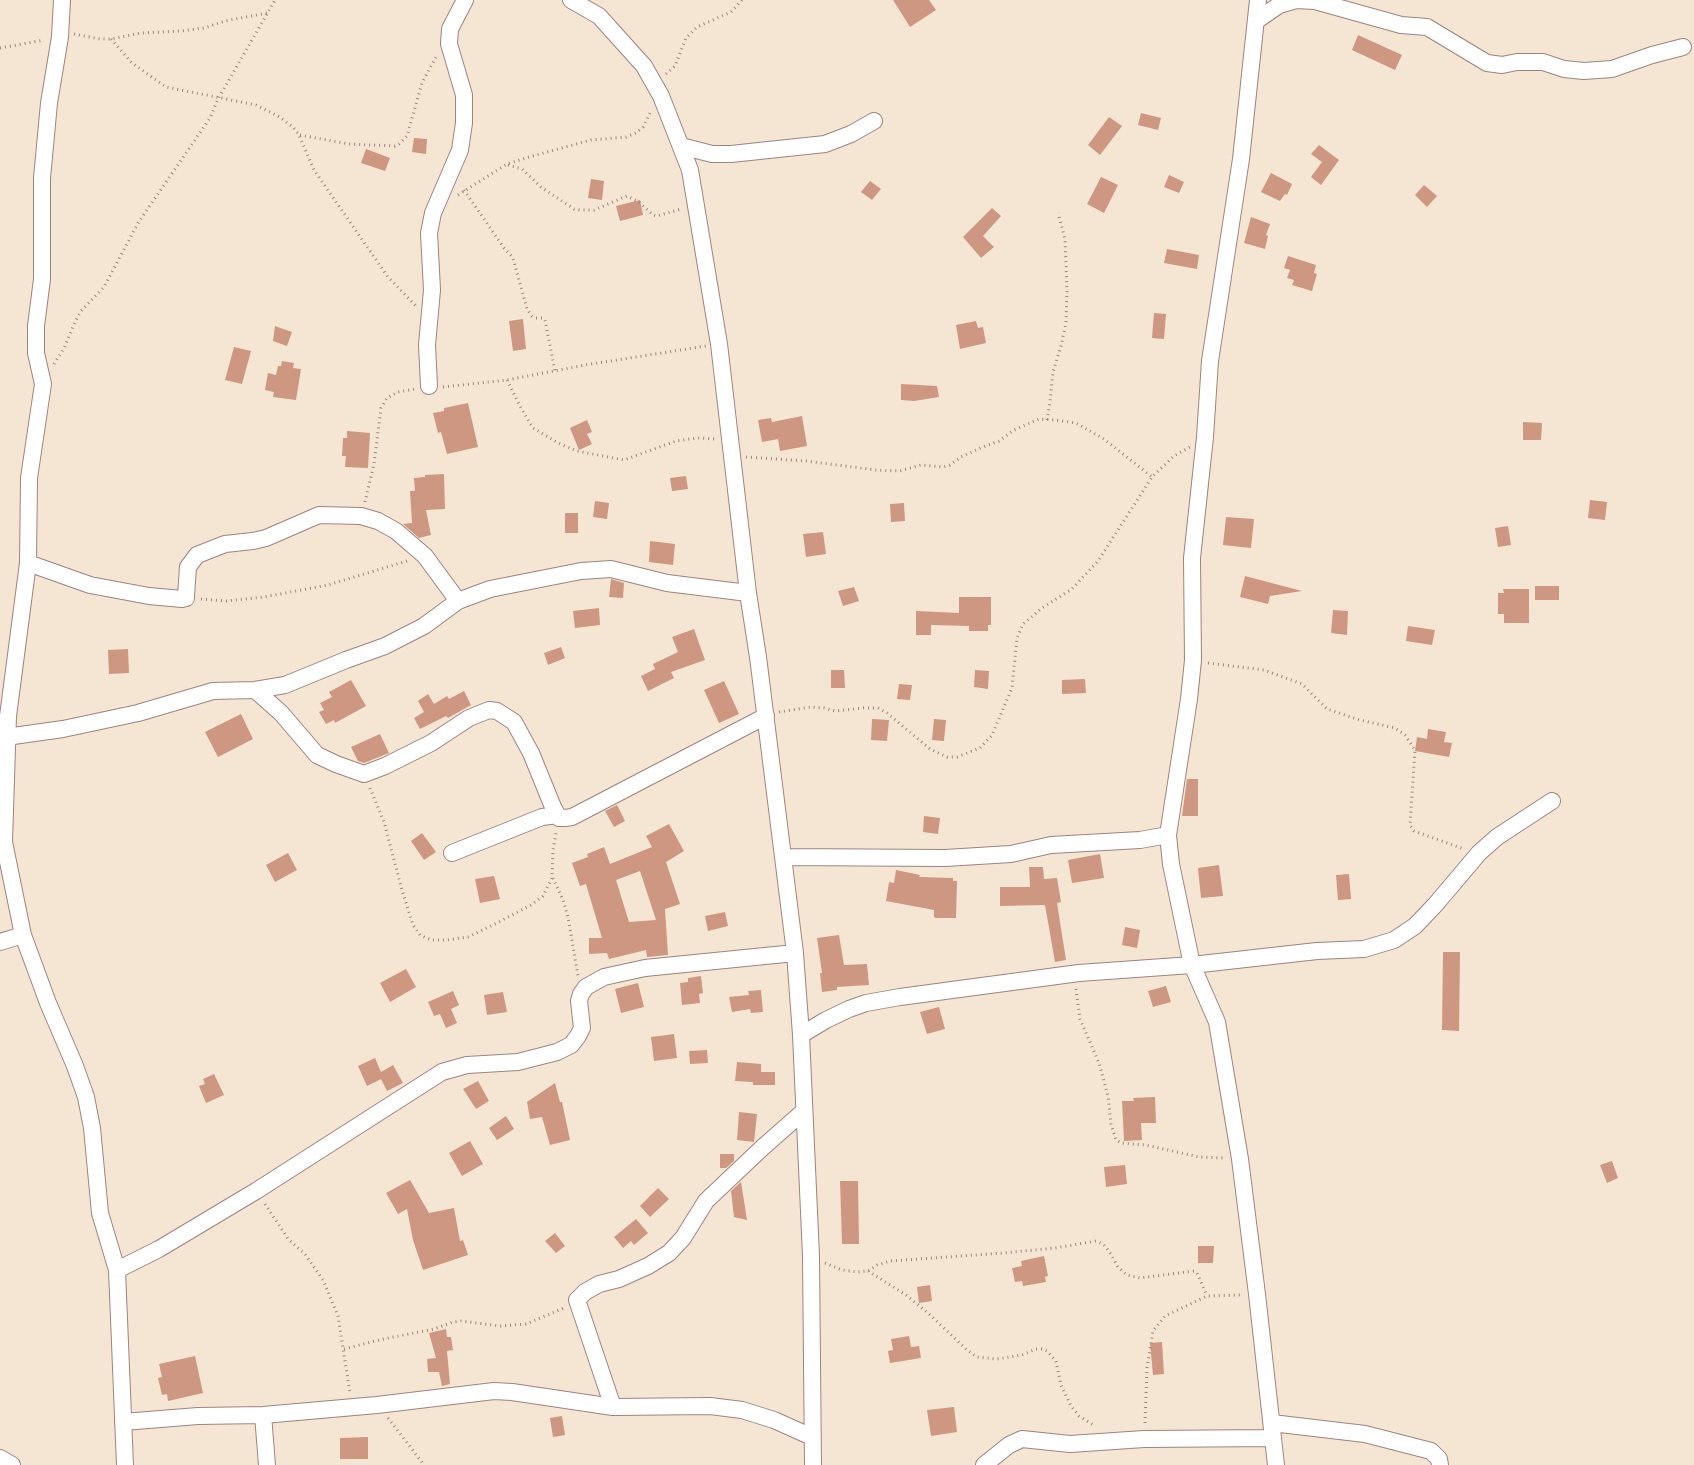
<!DOCTYPE html>
<style>
body{margin:0}
canvas{display:block;background:#f5e6d3}
</style>
<canvas width="1694" height="1465"></canvas>
<script>
const ctx = document.querySelector('canvas').getContext('2d');
ctx.lineJoin = 'round';
function paint(path, color) { ctx.fillStyle = color; ctx.fill(path, 'evenodd'); }
const shape = rows => new Path2D(rows.map(r => 'M' + r).join(''));
function stroke(path, color, width, dash) { ctx.strokeStyle = color; ctx.lineWidth = width; ctx.lineCap = dash ? 'butt' : 'round'; ctx.setLineDash(dash || []); ctx.stroke(path); }
paint(shape([
 [893,0,929,0,936,10,910,27],
 [1358,35,1402,55,1395,70,1352,50],
 [1141,113,1161,118,1158,130,1138,125],
 [1109,117,1122,126,1100,155,1088,145],
 [414,138,427,139,426,154,412,152],
 [1319,145,1339,160,1321,185,1311,177,1322,162,1311,154],
 [366,149,390,158,385,171,361,163],
 [1271,173,1292,184,1287,195,1285,194,1280,201,1261,192],
 [1169,175,1184,182,1179,193,1164,187],
 [1101,177,1118,185,1104,213,1087,204],
 [591,179,604,181,602,200,588,198],
 [870,181,881,189,872,200,861,192],
 [1424,185,1437,196,1427,207,1415,195],
 [640,200,643,215,620,221,616,206],
 [992,208,1001,216,983,236,994,247,981,258,963,237],
 [1251,217,1270,224,1266,235,1268,236,1265,249,1244,243],
 [1167,249,1199,255,1197,269,1164,263],
 [1288,256,1316,265,1314,273,1317,274,1312,291,1292,285,1294,280,1287,278,1290,270,1284,268],
 [1154,313,1166,314,1164,339,1152,338],
 [523,319,526,349,513,351,509,321],
 [976,321,978,328,983,327,986,343,960,349,956,325],
 [275,326,292,332,287,346,273,341],
 [234,347,251,351,242,384,225,380],
 [282,361,294,363,293,368,301,369,296,400,273,397,274,392,265,390,268,373,276,375,278,366,281,366],
 [901,384,937,386,939,397,914,401,901,400],
 [468,403,478,447,447,454,441,432,438,433,433,413,444,411,444,408],
 [802,416,807,446,780,451,778,439,762,442,758,420,771,418,772,422],
 [587,420,592,432,587,434,592,444,579,450,570,428],
 [1523,422,1542,423,1541,440,1523,440],
 [347,431,370,433,368,468,345,467,346,456,342,456,343,438,347,438],
 [444,474,445,509,426,510,431,535,419,538,403,524,412,523,410,491,415,491,414,478,425,477,425,475],
 [686,476,688,489,672,491,670,478],
 [1590,500,1607,502,1605,520,1588,518],
 [595,501,609,503,607,519,593,517],
 [904,503,905,521,891,522,890,504],
 [565,513,578,513,578,533,565,533],
 [1226,517,1254,519,1251,548,1223,545],
 [1508,526,1511,545,1498,547,1495,528],
 [823,532,826,554,806,557,803,534],
 [650,541,675,544,673,565,649,562],
 [1245,576,1302,591,1270,596,1268,604,1240,597],
 [611,579,624,583,623,598,609,597],
 [1535,586,1559,586,1559,600,1535,600],
 [854,587,859,601,843,606,838,591],
 [1503,589,1529,589,1529,623,1504,623,1504,614,1498,614,1498,593,1504,593],
 [959,597,991,597,991,625,988,625,988,631,969,631,969,626,931,625,931,635,916,635,916,611,959,613],
 [599,608,600,625,575,628,573,611],
 [1333,610,1348,611,1347,635,1331,633],
 [1408,626,1435,630,1432,645,1406,641],
 [694,629,705,660,671,672,674,678,648,691,641,676,655,669,653,664,678,652,672,637],
 [561,647,565,658,548,665,544,653],
 [128,649,129,673,109,674,108,650],
 [831,670,844,670,845,688,831,688],
 [975,670,989,671,988,689,974,687],
 [1085,679,1086,693,1062,694,1062,680],
 [351,680,366,706,335,723,334,720,326,724,319,712,324,710,320,703,332,697,329,692],
 [724,681,739,714,719,723,704,690],
 [899,684,912,685,910,700,897,699],
 [464,691,471,705,448,718,446,716,420,729,414,718,424,712,418,701,428,694,434,704,447,696,449,699],
 [241,714,253,739,218,757,205,732],
 [872,719,889,720,887,741,871,740],
 [934,719,946,720,944,741,932,740],
 [1428,729,1446,732,1444,742,1452,743,1449,757,1415,751,1417,737,1427,739],
 [380,734,389,753,364,763,358,761,351,747],
 [1187,779,1198,779,1198,816,1182,816],
 [617,805,625,821,614,827,605,811],
 [924,816,940,818,938,834,923,832],
 [669,824,684,851,666,862,680,904,665,909,668,955,647,957,646,950,609,959,607,953,589,954,589,938,602,938,586,884,580,886,572,863,588,857,587,854,604,847,610,864,652,847,646,836],
 [640,871,656,920,629,922,616,880],
 [422,833,436,852,424,860,411,841],
 [288,853,297,870,275,882,266,865],
 [1100,854,1104,878,1072,883,1068,860],
 [1219,865,1223,896,1201,898,1198,868],
 [1029,867,1043,867,1044,879,1057,878,1061,902,1057,903,1066,960,1055,962,1045,905,1000,906,1000,887,1030,887],
 [896,870,920,875,919,877,953,878,953,881,957,881,956,918,936,918,934,917,934,910,886,901,889,882,894,883],
 [1349,874,1351,899,1338,900,1336,875],
 [494,876,500,899,480,903,475,879],
 [725,912,728,926,708,931,705,916],
 [1125,927,1140,930,1137,948,1122,945],
 [839,935,844,965,867,964,869,985,837,987,837,990,822,992,820,973,822,973,817,938],
 [1443,952,1460,952,1459,1031,1442,1030],
 [406,969,416,987,390,1002,380,983],
 [701,976,703,993,699,994,700,1003,682,1005,680,983,688,982,688,978],
 [638,983,644,1007,621,1013,615,989],
 [1166,986,1171,1002,1153,1007,1148,991],
 [761,990,763,1012,751,1013,750,1009,732,1012,729,997,749,995,748,991],
 [453,991,459,1005,451,1009,457,1023,446,1028,440,1014,434,1016,428,1002],
 [503,992,507,1012,487,1015,484,995],
 [939,1007,945,1029,927,1034,920,1012],
 [674,1034,677,1058,654,1061,651,1037],
 [707,1050,708,1063,690,1064,689,1051],
 [375,1058,381,1072,393,1065,403,1083,387,1091,381,1079,367,1086,358,1066],
 [737,1062,761,1064,761,1072,775,1072,775,1085,753,1085,753,1082,735,1081],
 [214,1074,224,1095,206,1103,199,1086,205,1084,203,1079],
 [478,1081,489,1101,476,1109,463,1089],
 [555,1083,560,1102,562,1102,570,1140,550,1145,542,1117,530,1119,527,1102],
 [1155,1097,1156,1123,1141,1123,1142,1140,1124,1141,1122,1101,1134,1101,1133,1098],
 [739,1112,757,1114,754,1142,737,1140],
 [506,1116,514,1129,497,1140,489,1128],
 [470,1141,483,1164,462,1176,449,1153],
 [720,1154,734,1154,734,1161,726,1168,720,1168],
 [1612,1161,1618,1178,1607,1183,1600,1165],
 [1125,1165,1127,1184,1106,1187,1104,1167],
 [410,1180,429,1213,454,1208,460,1241,463,1240,468,1255,423,1270,413,1240,407,1209,398,1214,386,1193],
 [840,1181,858,1181,859,1244,842,1244],
 [741,1182,747,1220,734,1217,731,1191],
 [658,1188,669,1199,650,1217,640,1206],
 [636,1219,648,1233,634,1245,631,1241,623,1248,614,1237],
 [555,1233,565,1246,556,1253,545,1241],
 [1198,1246,1214,1246,1213,1263,1198,1263],
 [1044,1256,1048,1276,1045,1277,1046,1282,1023,1286,1022,1281,1015,1282,1012,1268,1022,1266,1021,1261],
 [930,1285,932,1301,919,1303,917,1287],
 [446,1329,447,1337,451,1337,453,1350,447,1351,450,1384,442,1386,439,1372,428,1372,427,1359,436,1358,429,1333],
 [909,1336,911,1347,919,1346,921,1358,890,1363,888,1351,893,1350,891,1339],
 [1162,1342,1164,1374,1153,1375,1150,1343],
 [195,1356,203,1393,168,1401,167,1394,162,1395,158,1378,162,1377,159,1364],
 [954,1407,957,1432,931,1436,927,1410],
 [562,1416,565,1435,553,1437,550,1418],
 [368,1437,368,1459,340,1459,340,1438]
]), '#ce9781');
const minor = shape([
 [62,0,60,37,49,103,42,178,42,279,36,326,36,353,43,384,29,478,28,563,8,716,4,842,23,935,48,1003,75,1066,86,1097,92,1128,100,1213,117,1270,125,1465],
 [571,0,599,16,644,66,661,96,690,170,719,344,748,593,758,657,795,953,801,1035,811,1256,813,1465],
 [1258,0,1241,159,1210,361,1205,437,1192,558,1193,660,1189,699,1168,835,1171,864,1192,965,1217,1022,1240,1159,1257,1294,1276,1465],
 [1256,21,1279,5,1296,0,1315,1,1401,25,1427,27,1487,63,1502,65,1517,62,1543,62,1564,69,1584,71,1612,69,1652,55,1683,47],
 [681,146,712,154,731,154,825,144,851,134,874,121],
 [429,386,427,345,432,290,429,233,433,213,460,150,464,123,464,95,449,44,450,29,465,0],
 [28,563,90,585,149,596,182,599,186,598,186,596,188,567,197,555,225,544,253,541,266,538,319,515,361,516,378,521,396,531,425,556,458,601],
 [255,690,281,713,317,755,336,764,364,774,385,766,431,743,469,718,489,710,497,711,514,722,531,753,553,807,559,818,565,818,572,817,766,716],
 [6,737,63,729,138,713,213,691,255,690,285,685,346,660,385,646,424,626,458,601,490,589,581,571,611,569,667,583,748,593],
 [452,853,542,817,558,815],
 [784,857,945,858,1011,854,1051,845,1140,840,1168,835],
 [0,942,23,935],
 [801,1035,826,1020,849,1009,866,1003,900,997,1079,973,1192,965,1317,951,1364,949,1394,940,1415,926,1435,905,1479,853,1497,837,1552,801],
 [117,1270,159,1249,256,1191,442,1072,467,1065,518,1062,557,1052,571,1045,578,1036,582,1028,579,1001,581,994,586,987,604,977,645,968,795,953],
 [613,1407,577,1300,585,1292,599,1284,619,1279,648,1266,669,1253,683,1238,706,1201,762,1148,804,1111],
 [263,1415,267,1465],
 [123,1422,198,1416,263,1415,377,1405,494,1391,512,1392,613,1407,710,1406,742,1410,774,1420,812,1437],
 [1272,1423,1365,1434,1431,1451,1439,1459,1440,1465],
 [0,1458,12,1465],
 [984,1465,1009,1445,1022,1439,1070,1444,1144,1439,1273,1438]
]);
stroke(minor, '#a0827f', 18);
stroke(shape([
 [74,34,100,39,111,39,141,33,181,31,204,28,225,21,267,13],
 [111,39,132,63,166,87,256,105,278,116,293,127,299,135,314,170,388,277,416,306],
 [0,48,44,40],
 [666,74,675,66,686,38,697,27,731,12,742,0],
 [300,135,349,144,395,146,399,144,407,136,422,83,437,55],
 [508,165,522,169,541,187,574,209,580,210,594,210,627,196,639,202,653,215,657,216,681,209],
 [464,190,504,248,513,258,527,309,532,316,535,318,543,318,545,320,555,371],
 [458,195,507,164,529,157,591,140,626,137,636,133,643,127,651,111],
 [54,364,64,348,75,322,81,311,104,287,138,223,210,118,218,99,275,0],
 [507,380,521,408,533,428,558,443,577,451,624,460,676,441,697,438,716,439],
 [443,387,507,380,585,365,706,346],
 [1047,420,1050,402,1053,372,1061,346,1066,323,1067,292,1065,239,1058,213],
 [746,457,806,461,876,470,900,471,921,465,943,467,950,465,961,457,978,449,999,441,1014,430,1039,419,1055,420,1076,423,1104,439,1152,477],
 [365,502,374,464,381,408,387,398,398,392,415,389],
 [201,599,226,601,264,597,328,585,407,561],
 [1208,663,1264,670,1302,684,1327,709,1360,720,1395,728,1405,735,1415,750,1410,825,1414,831,1464,849],
 [779,712,811,707,824,708,835,711,864,708,878,708,887,713,930,749,947,757,957,757,980,748,992,735,1012,688,1017,638,1023,624,1042,608,1072,589,1098,561,1152,477,1174,456,1190,447],
 [370,788,384,822,402,890,413,925,420,935,431,940,447,940,468,937,497,923,531,905,543,896,552,878,553,850,556,833],
 [553,878,563,900,568,917,578,976],
 [1076,989,1080,1019,1099,1063,1108,1096,1111,1124,1116,1140,1121,1143,1146,1145,1199,1157,1225,1158],
 [265,1204,289,1240,305,1254,323,1280,338,1316,350,1393],
 [825,1263,842,1270,858,1272,868,1271,877,1265,890,1261,1004,1253,1055,1248,1096,1241,1103,1244,1109,1251,1118,1267,1127,1275,1140,1278,1194,1271,1197,1273,1207,1296],
 [868,1271,906,1295,928,1313,967,1350,977,1357,997,1359,1022,1355,1036,1349,1042,1349,1047,1351,1056,1361,1061,1385,1071,1406,1079,1416,1095,1426],
 [344,1349,379,1340,434,1329,453,1322,461,1321,501,1326,526,1324,564,1308],
 [388,1418,424,1465],
 [1145,1423,1147,1368,1153,1331,1165,1316,1207,1296,1242,1295]
]), '#a0827f', 3, [1, 4]);
stroke(minor, '#fff', 16);
</script>
